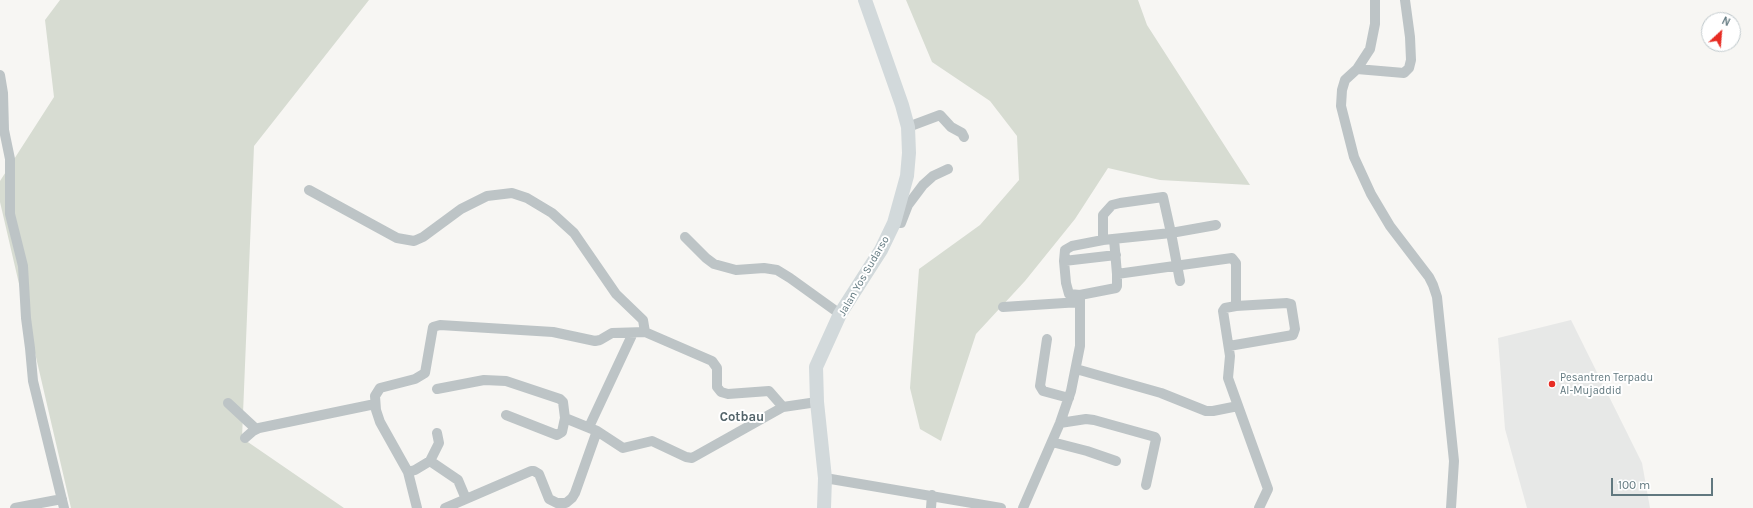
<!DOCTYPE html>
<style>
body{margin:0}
#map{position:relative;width:1753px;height:508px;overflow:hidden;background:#f7f6f3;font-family:Karla,sans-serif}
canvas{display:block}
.north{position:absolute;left:1701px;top:12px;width:40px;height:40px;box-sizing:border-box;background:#fff;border:1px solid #c0c9cc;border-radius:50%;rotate:26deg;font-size:11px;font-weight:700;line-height:16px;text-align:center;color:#61787f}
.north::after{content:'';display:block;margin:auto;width:14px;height:18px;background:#e72c23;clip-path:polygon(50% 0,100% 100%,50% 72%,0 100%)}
.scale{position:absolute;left:1611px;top:478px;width:102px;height:18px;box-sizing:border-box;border:2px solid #61787f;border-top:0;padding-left:5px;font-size:12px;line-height:14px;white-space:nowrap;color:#61787f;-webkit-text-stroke:3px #fff;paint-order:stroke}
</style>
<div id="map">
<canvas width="1753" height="508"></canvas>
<div class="north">N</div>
<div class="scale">100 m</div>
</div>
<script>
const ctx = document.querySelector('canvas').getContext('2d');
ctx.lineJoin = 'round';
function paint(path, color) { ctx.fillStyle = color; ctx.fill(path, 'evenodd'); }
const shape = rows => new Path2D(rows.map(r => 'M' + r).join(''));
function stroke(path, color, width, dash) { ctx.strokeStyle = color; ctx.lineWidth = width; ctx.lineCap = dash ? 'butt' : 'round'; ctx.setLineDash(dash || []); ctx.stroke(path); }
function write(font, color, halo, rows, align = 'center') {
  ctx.font = font + ' Karla,sans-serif'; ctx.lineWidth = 4; ctx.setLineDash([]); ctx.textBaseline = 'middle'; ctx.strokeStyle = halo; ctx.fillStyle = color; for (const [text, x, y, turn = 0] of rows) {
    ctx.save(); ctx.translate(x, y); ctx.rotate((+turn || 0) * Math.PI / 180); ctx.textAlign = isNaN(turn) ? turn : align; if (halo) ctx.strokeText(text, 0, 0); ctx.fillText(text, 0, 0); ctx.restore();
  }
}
paint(shape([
 [1571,320,1642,463,1650,508,1527,508,1505,429,1498,338]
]), '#e7e8e7');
paint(shape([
 [60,0,369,0,254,146,242,438,344,508,71,508,0,202,0,181,54,97,45,20],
 [906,0,1138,0,1147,25,1250,185,1160,180,1108,168,1075,219,1025,281,976,334,941,441,920,429,910,388,919,269,980,225,1019,180,1017,136,990,101,932,62]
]), '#d7dcd2');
stroke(shape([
 [1375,0,1375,24,1370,49,1357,69,1345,80,1342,90,1341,106,1354,157,1371,194,1390,226,1429,277,1433,285,1437,297,1454,461,1451,508],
 [1357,69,1404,73,1409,68,1411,60,1410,37,1405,0],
 [0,75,3,93,4,130,10,159,10,214,23,266,26,318,30,348,33,381,64,508],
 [908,127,940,115,951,127,962,133,964,137],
 [309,190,397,238,414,241,423,237,461,209,487,196,512,193,527,198,552,213,574,233,616,294,643,320,645,332,712,361,717,368,717,387,721,392,728,394,769,391,783,407],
 [894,223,901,223,908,205,923,185,933,176,948,169],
 [685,237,706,258,714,264,736,270,764,268,777,270,790,278,840,314],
 [1114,239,1117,274,1117,286,1116,288,1080,295,1069,294,1066,283,1064,261,1065,250,1072,246,1103,240,1171,233,1180,281],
 [1103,240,1103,215,1112,205,1120,203,1163,197,1171,233,1216,225],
 [1064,261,1116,255],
 [1117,274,1232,258,1236,263,1236,306],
 [1003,307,1080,302],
 [1047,339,1040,386,1043,391,1069,398],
 [1229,346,1293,335,1295,329,1291,304,1287,303,1236,306,1225,308,1223,311,1230,356,1228,378,1268,489,1259,508],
 [1076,369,1161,393,1206,411,1213,411,1238,406],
 [437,389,484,380,506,381,560,399,563,402,565,418,562,432,557,435,506,415],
 [228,403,256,429],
 [565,418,597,431,623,448,652,441,686,457,692,458,783,407,817,402],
 [1060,423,1086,419,1094,420,1155,437,1156,439,1146,485],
 [589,427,633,333],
 [245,438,253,431,259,428,375,404],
 [1052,442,1087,451,1116,461],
 [430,461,458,480,466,499],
 [408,472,415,470,430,461,439,443,437,433],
 [825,478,1001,508],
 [15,508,62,499],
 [417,508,408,472,380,422,376,410,375,396,380,388,415,379,425,373,433,327,440,325,553,332,595,341,600,340,612,333,645,332],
 [445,508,531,471,534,471,539,474,549,499,557,503,566,503,572,498,575,493,597,431],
 [931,508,932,495],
 [1023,508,1060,423,1071,391,1080,346,1080,295]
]), '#bdc4c6', 10);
stroke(shape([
 [824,508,825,478,817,402,816,367,840,314,881,250,894,223,907,176,909,153,908,127,902,105,865,0]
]), '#d2d9db', 14);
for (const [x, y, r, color] of [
 [1552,384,4,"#e72c23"]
]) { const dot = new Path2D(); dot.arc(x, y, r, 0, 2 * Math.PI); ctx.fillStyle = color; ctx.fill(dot); stroke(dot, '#fff', 1.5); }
write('11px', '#61787f', '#fff', [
 ["Jalan Yos Sudarso",864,276,-60]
]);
write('11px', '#61787f', '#fff', [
 ["Pesantren Terpadu",1560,378],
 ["Al-Mujaddid",1560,391]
], 'left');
write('bold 13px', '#53646a', '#fff', [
 ["Cotbau",742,417]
]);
</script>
